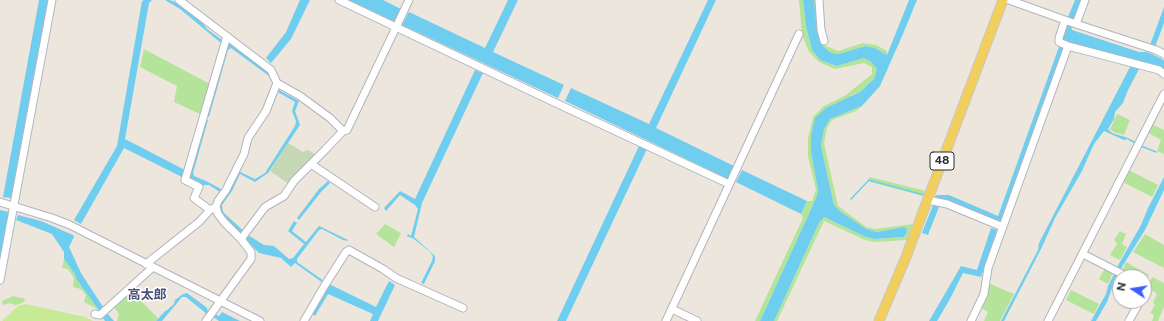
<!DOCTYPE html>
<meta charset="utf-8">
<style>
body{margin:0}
#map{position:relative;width:1164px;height:321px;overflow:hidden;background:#ede6dd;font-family:"Public Sans",sans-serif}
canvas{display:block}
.north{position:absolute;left:1112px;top:269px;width:40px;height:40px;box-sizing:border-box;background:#fff;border:1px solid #aaa;border-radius:50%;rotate:282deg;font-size:11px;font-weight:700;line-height:16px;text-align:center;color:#2b2b2b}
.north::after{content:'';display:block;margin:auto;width:14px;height:18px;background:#3b5ffb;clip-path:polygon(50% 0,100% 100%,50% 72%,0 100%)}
</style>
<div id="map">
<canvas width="1164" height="321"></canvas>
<div class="north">N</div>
</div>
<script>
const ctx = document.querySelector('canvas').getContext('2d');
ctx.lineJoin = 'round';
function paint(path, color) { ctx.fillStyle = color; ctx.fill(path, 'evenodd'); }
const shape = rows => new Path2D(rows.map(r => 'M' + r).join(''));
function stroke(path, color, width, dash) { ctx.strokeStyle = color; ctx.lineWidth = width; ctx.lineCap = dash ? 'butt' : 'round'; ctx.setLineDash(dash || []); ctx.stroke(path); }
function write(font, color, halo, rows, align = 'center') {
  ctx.font = font + ' "Public Sans","Noto Sans JP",sans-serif'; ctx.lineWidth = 3; ctx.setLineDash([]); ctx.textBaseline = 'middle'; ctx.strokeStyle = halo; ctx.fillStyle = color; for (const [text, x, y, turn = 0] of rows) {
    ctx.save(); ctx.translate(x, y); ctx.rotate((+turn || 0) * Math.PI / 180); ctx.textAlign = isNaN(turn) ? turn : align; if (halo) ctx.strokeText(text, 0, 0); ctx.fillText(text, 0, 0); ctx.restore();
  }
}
paint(shape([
 [799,0,803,0,806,26,812,50,820,60,837,66,864,58,871,62,877,69,874,79,860,92,852,95,811,136,811,152,818,190,817,196,760,321,755,321,803,218,801,214,807,201,812,201,816,190,808,156,808,139,813,117,824,106,846,95,872,74,872,67,864,63,835,69,819,62,809,52,802,35],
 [814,0,816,0,819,32,824,45,838,51,863,43,876,45,887,51,887,55,875,48,865,46,839,54,831,53,823,46,817,32],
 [144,49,210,84,202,115,174,102,177,86,140,67],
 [862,106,856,111,832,120,827,128,824,143,838,206,866,227,876,229,913,224,907,240,875,242,865,240,824,221,777,321,774,321,819,223,824,217,866,237,875,239,905,237,906,229,903,227,877,232,865,229,841,212,834,205,821,146,824,129,830,119],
 [1117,114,1130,120,1124,135,1113,132,1110,129],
 [1151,124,1164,130,1164,154,1157,151,1161,140,1147,132],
 [1129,170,1158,185,1152,197,1123,182],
 [870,177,926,191,923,196,867,181],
 [385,224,401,233,394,247,376,234],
 [1120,231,1126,234,1122,244,1127,247,1120,260,1110,255,1117,244,1114,240],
 [1145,234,1164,245,1164,268,1133,252],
 [64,259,74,273,77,280,98,309,84,302,86,295,81,289,73,287,74,278,68,269,62,268],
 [1126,262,1149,275,1144,284,1144,277,1132,277,1122,271],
 [1105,268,1113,272,1108,284,1099,279],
 [1152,277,1164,283,1164,307,1158,321,1152,321,1154,315,1150,313,1155,305,1153,302,1157,294,1147,287],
 [988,283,1014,294,1000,321,984,321,988,312,980,307],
 [1071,290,1099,304,1094,314,1066,300],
 [131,291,158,318,156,321,117,321,119,314,114,307],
 [13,296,25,299,24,302,16,305,9,303,3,305,2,301]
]), '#b3e499');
paint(shape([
 [288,143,303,152,308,150,315,154,289,184,270,171]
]), '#c5d7b4');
paint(shape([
 [26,304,85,317,93,321,2,321,18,306]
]), '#c7eb95');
paint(shape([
 [39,0,48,0,11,198,3,197],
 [144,0,152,0,149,3,125,139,185,170,182,177,124,148,81,224,74,220,117,146,142,1],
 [165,0,170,0,177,3,201,21,207,29,222,40,221,43,180,9],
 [300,0,310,0,291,39,271,63,266,58,286,32],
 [349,0,383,0,401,9,395,22],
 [508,0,518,0,493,52,564,85,558,98,402,25,409,12,485,48],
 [708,0,716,0,656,128,734,166,728,179,565,101,571,88,649,124],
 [803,0,814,0,817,32,823,46,831,53,839,54,865,46,875,48,887,55,909,0,917,0,903,34,880,86,862,106,830,119,824,129,821,146,834,205,841,212,866,229,877,232,903,227,906,228,907,232,904,237,875,239,866,237,824,217,819,223,774,321,760,321,817,196,818,190,811,152,811,136,815,118,826,108,860,92,874,79,877,69,871,62,864,58,837,66,820,60,812,50,806,26],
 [1075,0,1082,0,1075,20,1068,17],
 [1164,7,1164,23,1155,47,1150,45],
 [1066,24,1071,26,1072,30,1139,52,1147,52,1152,54,1164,60,1164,70,1066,43,1061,40],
 [230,42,271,75,274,81,272,82,269,76,231,48,228,50,209,117,206,116,227,43],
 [1060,44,1065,47,1043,105,1041,107,1039,115,1003,219,999,223,938,200,935,196,937,195,949,195,998,216],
 [1131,65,1139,69,1128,90,1123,103,1115,112,1114,119,1108,129,1112,133,1128,138,1136,142,1135,144,1127,139,1124,140,1104,131,1094,144,1082,171,1055,218,1042,247,1004,321,1001,321,1038,250,1039,243],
 [475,70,483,73,422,203,414,237,435,256,435,261,424,284,421,283,432,261,433,256,430,252,414,239,407,236,408,234,411,236,418,209,415,205,400,195,386,211,384,208,400,191,415,199],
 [277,89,299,101,295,111,300,125,268,173,255,182,240,174,232,191,222,205,223,212,248,235,264,245,274,246,289,259,293,258,304,244,288,231,294,221,297,223,292,231,306,242,319,226,348,240,347,241,343,240,322,229,319,230,297,259,297,262,324,281,323,283,295,263,291,267,281,258,259,253,220,214,218,206,238,171,255,179,265,173,295,126,296,121,292,111,295,102,276,91],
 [205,119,208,120,193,173,194,176,206,181,221,189,220,192,209,185,202,185,188,179],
 [639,146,647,149,566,321,557,321],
 [742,170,807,201,801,214,736,182],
 [1164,177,1164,190,1145,230,1120,270,1116,269,1141,225,1148,208],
 [328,181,330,183,321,192,299,220,297,218,319,189],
 [933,205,939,207,928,235,922,233],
 [0,210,9,212,0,258],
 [18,215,41,221,73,235,74,237,69,247,81,273,107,313,114,321,105,321,102,317,98,309,77,280,74,273,64,259,64,252,52,234,16,220],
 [991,228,997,230,981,277,963,273,950,299,937,321,929,321,961,266,977,270],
 [1115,272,1117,274,1107,302,1096,321,1091,321,1106,294,1108,286],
 [389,281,395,285,378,321,370,321,373,314,328,294,315,316,312,314,329,284,376,307],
 [187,293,206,307,209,312,208,315,186,297,182,297,162,321,156,321,165,311,166,311,174,304,175,300,183,294],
 [222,312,240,321,219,321,213,317,215,314,219,316]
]), '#6fcef0');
stroke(shape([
 [1141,146,1156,152],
 [851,199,869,180,924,195]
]), '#6fcef0', 1.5);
const minor = shape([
 [339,0,560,105,729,184],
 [819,0,821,30,824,41],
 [1009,0,1076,24,1156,50,1164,54],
 [1076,24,1085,0],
 [1068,46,1159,70,1164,74],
 [343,131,347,130,409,0],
 [311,164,375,207],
 [928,200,947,204,1003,227],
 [0,202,52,218,70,225,260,321],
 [210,210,194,198,199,187,185,180,227,36],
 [241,239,265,207,284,196,294,181,325,150,343,131,330,118,300,96,277,83],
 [1083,254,1128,277],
 [146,264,199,222,210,210,216,207,218,201,226,190,244,154,248,138,266,111,277,83,271,70,179,0],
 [0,280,52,0],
 [1144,285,1144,289],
 [672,309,697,321],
 [95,314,100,315,153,267],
 [206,321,251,259,251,252,241,239,224,222,218,214,216,207],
 [304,321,325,285,346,252,349,250,383,269,396,278,463,308],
 [666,321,799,34],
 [971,321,984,294,988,268,1068,46,1059,42,1059,38,1065,20],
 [1048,321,1164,94],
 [1129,321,1140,301]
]);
const major = shape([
 [879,321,906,257,1003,0]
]);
stroke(minor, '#b1b3bf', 9);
stroke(major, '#c8c8c8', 11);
stroke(minor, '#fff', 7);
stroke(major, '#f2cf5d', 9);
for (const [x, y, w] of [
 [942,161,24]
]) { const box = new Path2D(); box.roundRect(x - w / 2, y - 9, w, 18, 3); ctx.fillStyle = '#fff'; ctx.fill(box); stroke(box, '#2b2b2b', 1); }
write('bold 11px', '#2b2b2b', null, [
 ["48",942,161]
]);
write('bold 13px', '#4b537c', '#fff', [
 ["高太郎",147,295]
]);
</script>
